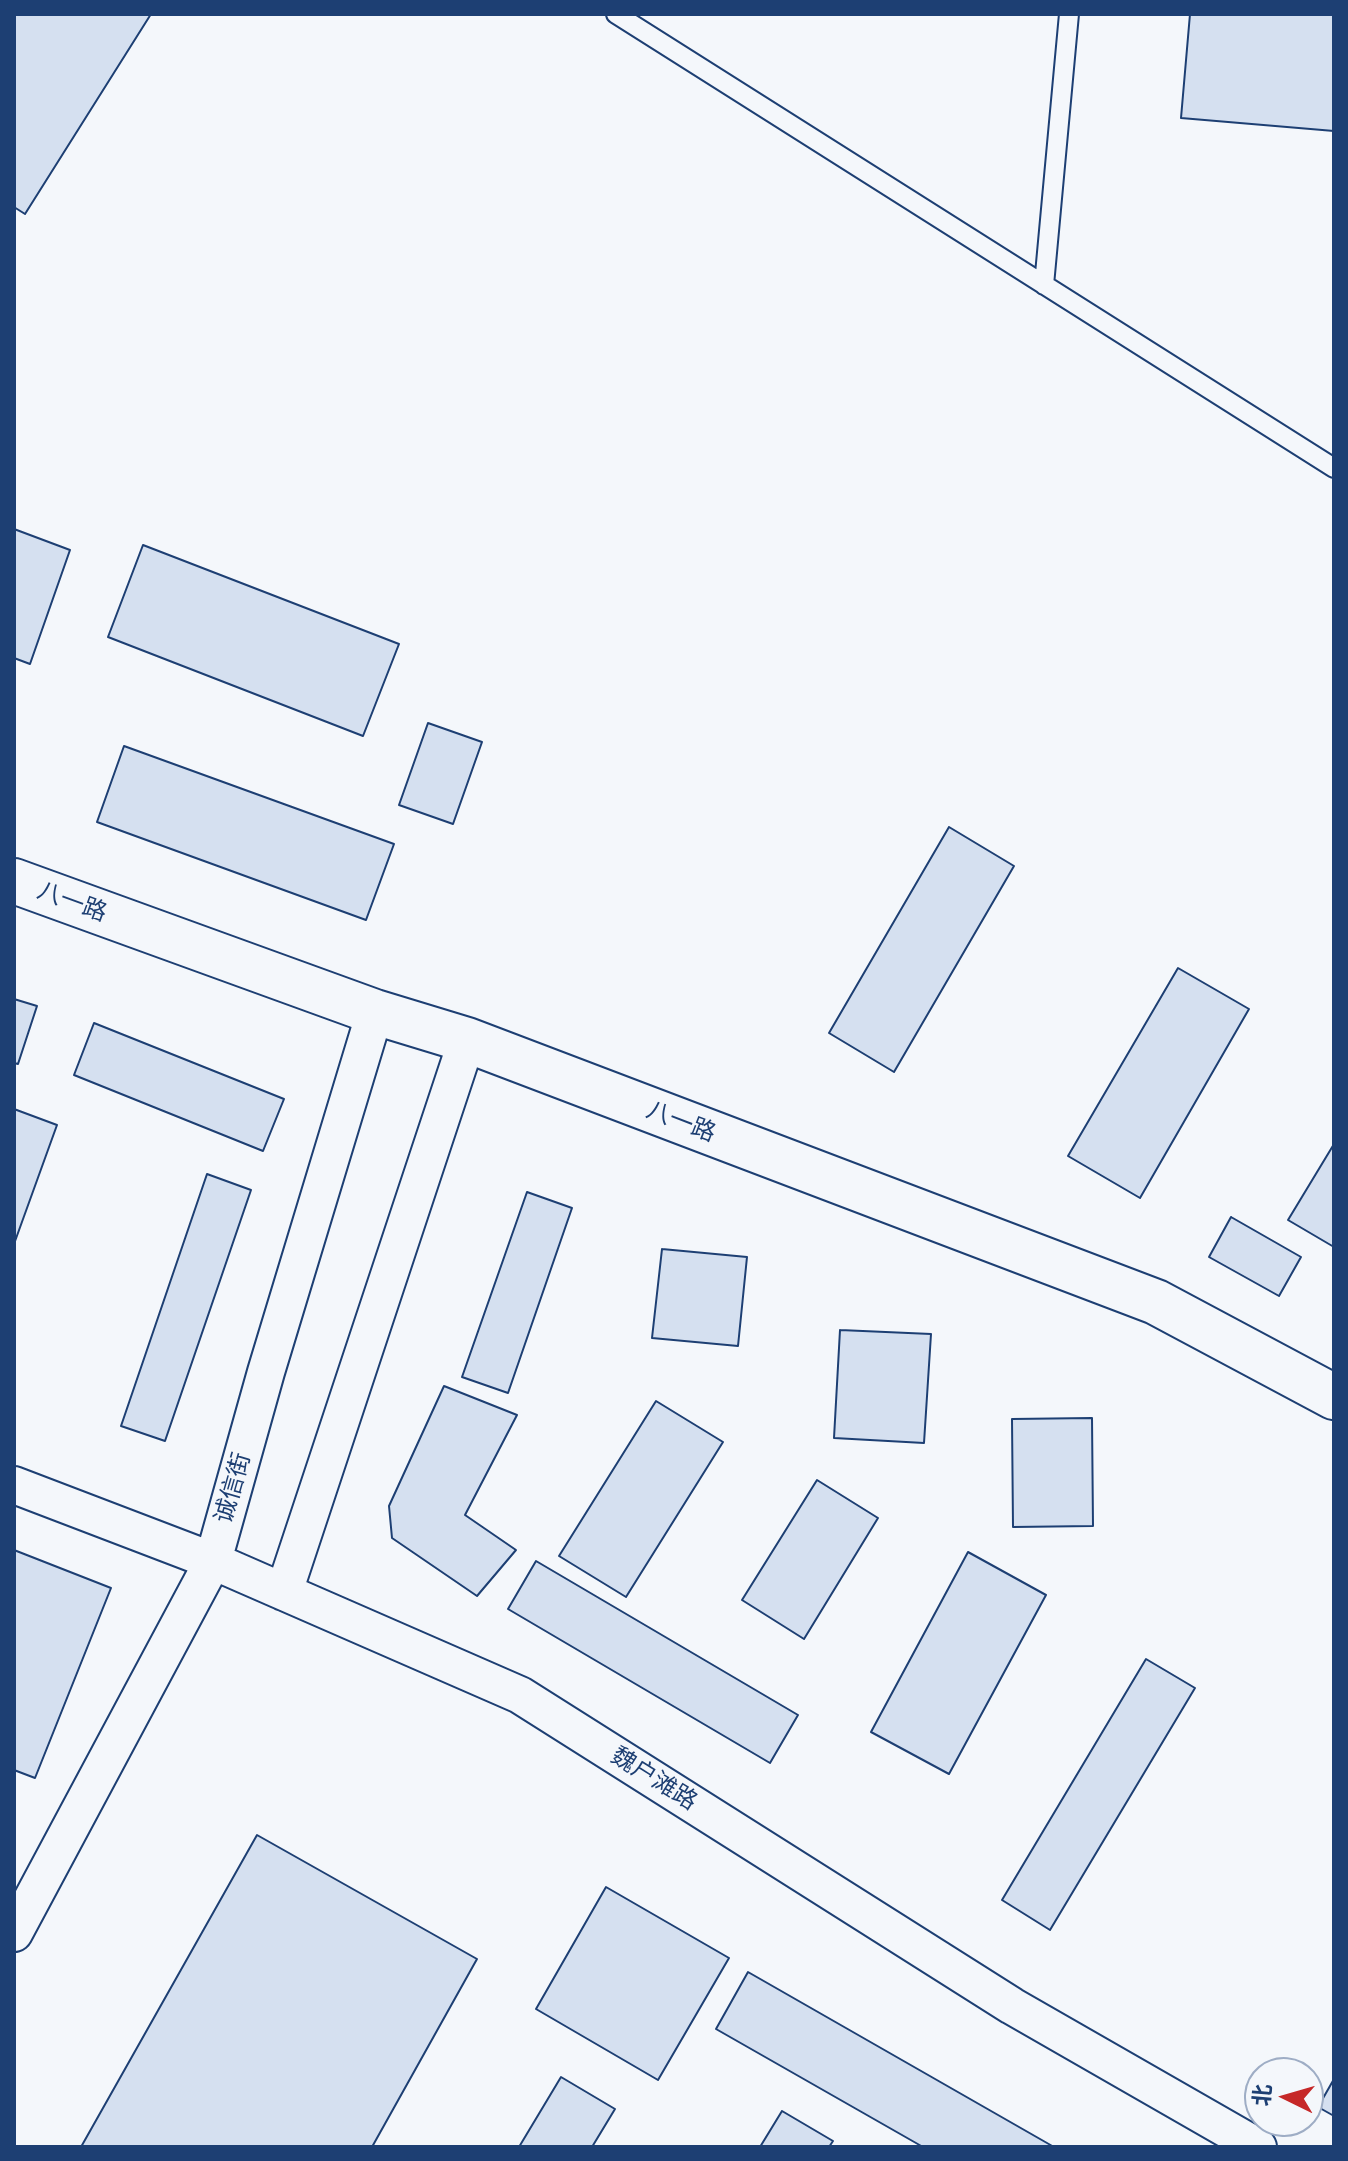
<!DOCTYPE html>
<meta charset="utf-8">
<style>
body{margin:0}
#map{position:relative;width:1348px;height:2161px;overflow:hidden;background:#f4f7fb;font-family:Raleway,"Noto Sans SC",sans-serif}
canvas{display:block}
.frame{position:absolute;inset:0;border:16px solid #1d3f73;pointer-events:none}
.north{position:absolute;left:1244px;top:2057px;width:80px;height:80px;box-sizing:border-box;background:#f4f7fb;border:2px solid #9eadc5;border-radius:50%;rotate:275deg;font-size:22px;font-weight:700;line-height:32px;text-align:center;color:#1d3f73}
.north::after{content:'';display:block;margin:auto;width:28px;height:36px;background:#c62828;clip-path:polygon(50% 0,100% 100%,50% 72%,0 100%)}
</style>
<div id="map">
<canvas width="1348" height="2161"></canvas>
<div class="frame"></div>
<div class="north">北</div>
</div>
<script>
const ctx = document.querySelector('canvas').getContext('2d');
ctx.lineJoin = 'round';
function paint(path, color) { ctx.fillStyle = color; ctx.fill(path, 'evenodd'); }
const shape = rows => new Path2D(rows.map(r => 'M' + r).join(''));
function stroke(path, color, width, dash) { ctx.strokeStyle = color; ctx.lineWidth = width; ctx.lineCap = dash ? 'butt' : 'round'; ctx.setLineDash(dash || []); ctx.stroke(path); }
function write(font, color, halo, rows, align = 'center') {
  ctx.font = font + ' Raleway,"Noto Sans SC",sans-serif'; ctx.lineWidth = 6; ctx.setLineDash([]); ctx.textBaseline = 'middle'; ctx.strokeStyle = halo; ctx.fillStyle = color; for (const [text, x, y, turn = 0] of rows) {
    ctx.save(); ctx.translate(x, y); ctx.rotate((+turn || 0) * Math.PI / 180); ctx.textAlign = isNaN(turn) ? turn : align; if (halo) ctx.strokeText(text, 0, 0); ctx.fillText(text, 0, 0); ctx.restore();
  }
}
const building = shape([
 [14,14,151,14,25,214,14,207,14,14],
 [1190,14,1334,14,1334,131,1181,118,1190,14],
 [14,529,70,550,30,664,14,658,14,529],
 [143,545,399,644,363,736,108,637,143,545],
 [428,723,482,742,453,824,399,805,428,723],
 [124,746,394,844,366,920,97,822,124,746],
 [949,827,1014,866,894,1072,829,1033,949,827],
 [1178,968,1249,1009,1140,1198,1068,1156,1178,968],
 [14,999,37,1006,18,1064,14,1063,14,999],
 [94,1023,284,1099,263,1151,74,1075,94,1023],
 [14,1109,57,1125,14,1244,14,1109],
 [1334,1144,1334,1247,1288,1220,1334,1144],
 [207,1174,251,1190,165,1441,121,1426,207,1174],
 [527,1192,572,1208,508,1393,462,1377,527,1192],
 [1231,1217,1301,1257,1279,1296,1209,1257,1231,1217],
 [662,1249,747,1257,738,1346,652,1338,662,1249],
 [840,1330,931,1334,924,1443,834,1438,840,1330],
 [444,1386,517,1415,465,1515,516,1550,477,1596,392,1538,389,1506,444,1386],
 [656,1401,723,1442,626,1597,559,1556,656,1401],
 [1092,1418,1093,1526,1013,1527,1012,1419,1092,1418],
 [817,1480,878,1518,804,1639,742,1600,817,1480],
 [14,1550,111,1588,35,1778,14,1770,14,1550],
 [968,1552,1046,1595,949,1774,871,1732,968,1552],
 [536,1561,798,1715,770,1763,508,1609,536,1561],
 [1146,1659,1195,1688,1050,1930,1002,1900,1146,1659],
 [257,1835,477,1959,372,2147,81,2147,257,1835],
 [606,1887,729,1958,658,2080,536,2009,606,1887],
 [748,1972,1054,2147,923,2147,716,2029,748,1972],
 [561,2077,615,2109,592,2147,519,2147,561,2077],
 [1334,2079,1334,2116,1318,2107,1334,2079],
 [782,2111,833,2141,829,2147,760,2147,782,2111]
]);
paint(building, '#d5e0f0');
stroke(building, '#1d3f73', 2);
const service = shape([
 [616,14,1334,468],
 [1044,285,1069,14]
]);
const minor = shape([
 [14,1485,213,1561,520,1695,1012,2006,1258,2147],
 [284,1592,467,1040],
 [14,1933,213,1561,266,1372,375,1012]
]);
const tertiary = shape([
 [14,881,375,1012,467,1040,1156,1302,1334,1397]
]);
stroke(service, '#1d3f73', 22);
stroke(minor, '#1d3f73', 40);
stroke(tertiary, '#1d3f73', 48);
stroke(service, '#f4f7fb', 18);
stroke(minor, '#f4f7fb', 36);
stroke(tertiary, '#f4f7fb', 44);
write('24px', '#1d3f73', '#f4f7fb', [
 ["八一路",72,902,20],
 ["八一路",681,1122,21],
 ["诚信街",233,1488,-74],
 ["魏户滩路",654,1779,32]
]);
</script>
